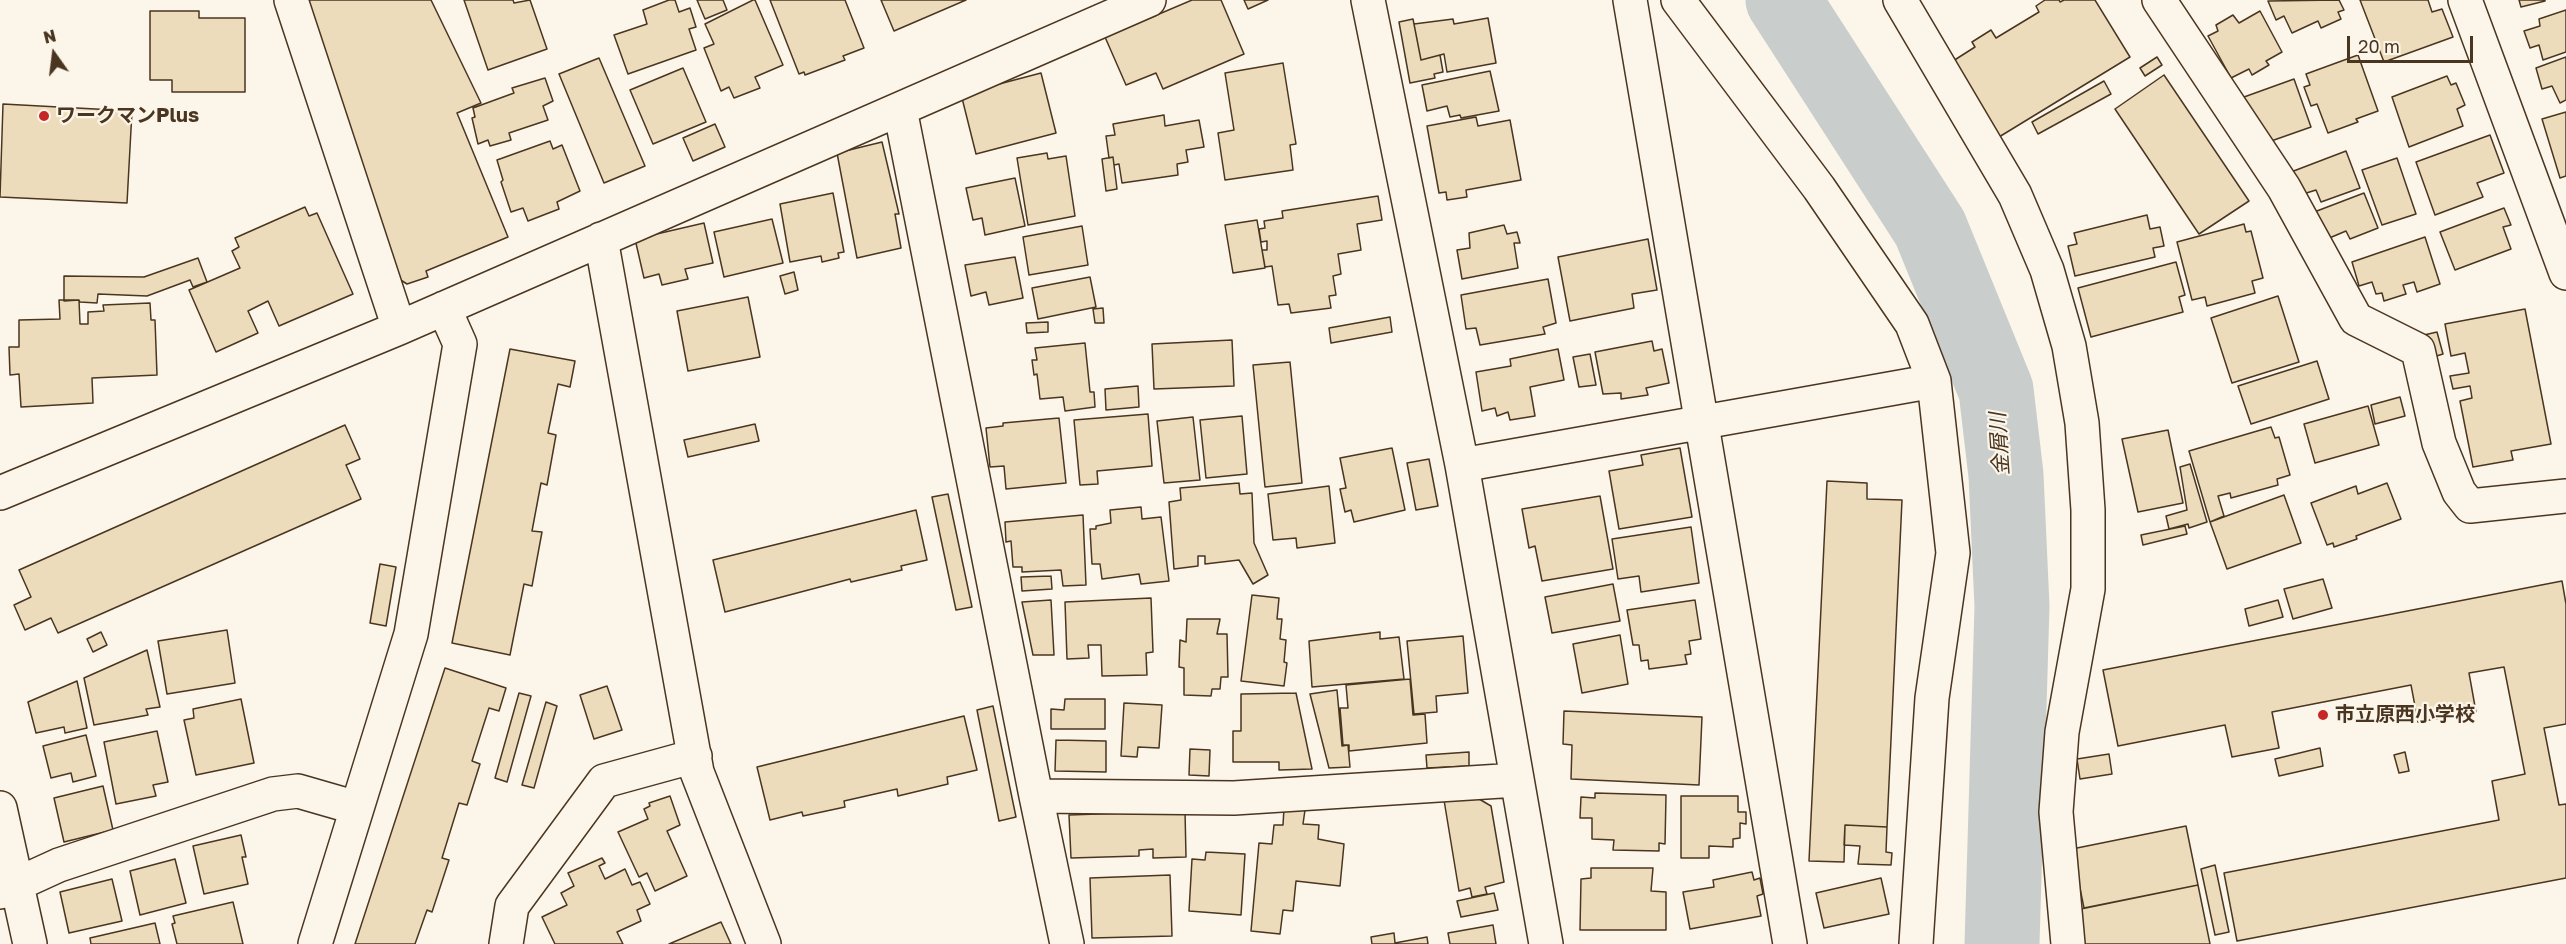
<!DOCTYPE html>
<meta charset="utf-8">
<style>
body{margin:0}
#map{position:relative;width:2566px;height:944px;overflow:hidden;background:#fbf6e9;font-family:"Golos Text",sans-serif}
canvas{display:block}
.north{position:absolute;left:24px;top:24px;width:60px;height:60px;-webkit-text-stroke:4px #fbf6e9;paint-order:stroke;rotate:346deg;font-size:16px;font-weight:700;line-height:24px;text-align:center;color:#4a3520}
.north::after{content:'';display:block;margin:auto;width:21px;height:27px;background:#4a3520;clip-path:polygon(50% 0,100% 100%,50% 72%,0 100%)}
.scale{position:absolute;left:2347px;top:36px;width:126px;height:27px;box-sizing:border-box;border:3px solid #4a3520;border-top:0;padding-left:8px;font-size:18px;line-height:21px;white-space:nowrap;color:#4a3520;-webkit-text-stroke:4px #fbf6e9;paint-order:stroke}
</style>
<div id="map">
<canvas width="2566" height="944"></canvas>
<div class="north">N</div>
<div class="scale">20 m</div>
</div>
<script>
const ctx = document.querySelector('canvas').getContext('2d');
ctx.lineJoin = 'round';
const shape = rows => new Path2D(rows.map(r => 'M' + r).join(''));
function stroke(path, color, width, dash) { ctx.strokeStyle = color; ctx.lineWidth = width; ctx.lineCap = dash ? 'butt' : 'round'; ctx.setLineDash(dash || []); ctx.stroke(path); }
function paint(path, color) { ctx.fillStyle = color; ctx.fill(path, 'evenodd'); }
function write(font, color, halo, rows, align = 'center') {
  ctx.font = font + ' "Golos Text","Noto Sans JP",sans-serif'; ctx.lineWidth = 4.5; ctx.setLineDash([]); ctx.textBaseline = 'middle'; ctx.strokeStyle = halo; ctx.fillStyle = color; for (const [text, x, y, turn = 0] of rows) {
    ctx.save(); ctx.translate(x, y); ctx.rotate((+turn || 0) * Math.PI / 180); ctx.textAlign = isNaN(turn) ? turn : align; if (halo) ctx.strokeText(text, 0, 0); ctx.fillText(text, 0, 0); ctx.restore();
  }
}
stroke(shape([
 [1783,0,1930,228,1996,390,2006,475,2012,606,2002,944]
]), '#c9cecd', 75);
const building = shape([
 [310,0,431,0,481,103,457,113,508,237,426,271,428,277,407,284,396,277,308,3,310,0],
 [464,0,513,0,514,3,530,0,547,49,488,70,464,0],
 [669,0,675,0,679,12,690,8,696,27,689,29,696,50,628,74,614,35,647,24,643,10,669,0],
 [697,0,723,0,727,10,705,19,697,0],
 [753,0,755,0,783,65,755,77,760,88,734,98,729,87,721,91,704,48,714,44,705,24,753,0],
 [770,0,845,0,864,48,843,56,845,60,805,75,804,72,799,74,770,0],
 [881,0,966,0,894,31,881,0],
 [1192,0,1221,0,1244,54,1163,89,1156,73,1126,85,1105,37,1192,0],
 [1244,0,1268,0,1248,9,1244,0],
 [2045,0,2059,0,2060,2,2064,0,2095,0,2130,57,1999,137,1953,61,1975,47,1972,42,1991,30,1996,38,2039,12,2036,6,2045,0],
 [2339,0,2344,10,2338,12,2341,19,2321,28,2318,21,2292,33,2284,16,2276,20,2268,1,2339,0],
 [2360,0,2428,0,2432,12,2442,9,2453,37,2384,62,2360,0],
 [2519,0,2545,0,2545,1,2521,7,2519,0],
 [2566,10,2566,52,2543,60,2539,45,2530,48,2524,31,2540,26,2539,19,2566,10],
 [150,11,199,11,199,18,245,18,245,92,172,92,172,80,150,80,150,11],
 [2260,11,2282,52,2266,61,2269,65,2252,75,2249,69,2231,78,2208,36,2218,31,2216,25,2233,15,2239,23,2260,11],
 [1488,18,1496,63,1447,72,1444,54,1421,60,1414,24,1453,19,1454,24,1488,18],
 [1413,19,1421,60,1440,55,1443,72,1434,74,1435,78,1410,83,1399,22,1413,19],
 [2358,55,2378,111,2356,119,2358,122,2328,133,2317,104,2311,106,2304,87,2310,85,2306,74,2358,55],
 [2157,57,2162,65,2145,76,2140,68,2157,57],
 [2566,57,2566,100,2560,103,2552,86,2542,89,2536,68,2566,57],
 [599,58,645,166,604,183,559,74,599,58],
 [1283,63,1296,144,1290,145,1293,170,1225,180,1218,133,1234,130,1225,73,1283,63],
 [683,68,706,122,653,144,630,90,683,68],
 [1490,71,1499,111,1461,118,1460,115,1450,117,1447,106,1427,111,1422,85,1490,71],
 [1041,73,1056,133,976,154,961,94,1041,73],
 [2164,75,2249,201,2199,234,2115,109,2164,75],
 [2447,76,2451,85,2456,83,2465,105,2457,109,2463,126,2409,147,2392,97,2447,76],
 [545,78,553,101,543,106,548,120,509,133,511,140,490,146,488,140,478,144,472,118,475,117,473,108,514,93,512,88,545,78],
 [2294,79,2311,127,2257,146,2244,97,2294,79],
 [2104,81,2111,94,2038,134,2032,122,2104,81],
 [3,104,132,111,127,203,0,197,3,104],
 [2566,112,2566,176,2560,178,2542,119,2566,112],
 [1164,115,1165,126,1199,120,1204,147,1186,150,1188,162,1177,164,1178,175,1122,183,1119,164,1114,165,1113,157,1109,158,1106,136,1115,135,1113,124,1164,115],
 [1476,117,1478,126,1510,120,1521,180,1466,190,1467,197,1447,200,1446,192,1439,193,1427,126,1476,117],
 [715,124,725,147,693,161,683,138,715,124],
 [2490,135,2504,173,2477,183,2483,197,2435,215,2416,162,2490,135],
 [550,141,553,149,562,145,580,191,557,202,559,209,528,221,523,208,511,212,501,182,503,180,497,160,550,141],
 [882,142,899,214,895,214,901,248,857,258,837,153,882,142],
 [2346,151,2360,188,2321,202,2316,190,2300,195,2291,172,2346,151],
 [1047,153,1048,159,1066,156,1075,216,1028,225,1017,158,1047,153],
 [1113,157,1117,189,1106,191,1102,159,1113,157],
 [2397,158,2416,214,2382,225,2362,170,2397,158],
 [1015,178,1025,226,985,235,982,218,973,220,966,188,1015,178],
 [833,193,844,252,838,253,839,258,822,262,821,256,790,262,780,204,833,193],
 [2364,193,2378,228,2350,239,2346,231,2327,239,2309,214,2364,193],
 [1378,196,1382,220,1357,224,1361,250,1338,254,1341,274,1333,276,1336,295,1329,296,1331,308,1291,313,1289,304,1278,305,1272,266,1265,267,1262,250,1267,250,1267,241,1261,242,1259,229,1265,228,1264,221,1283,218,1282,211,1378,196],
 [305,207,309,216,317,213,353,294,279,326,268,301,248,311,258,333,216,352,189,290,240,268,232,251,239,247,235,238,305,207],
 [2504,208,2511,225,2503,227,2511,249,2455,270,2440,232,2504,208],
 [2147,215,2150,229,2160,227,2164,246,2153,248,2155,257,2075,276,2068,246,2077,244,2074,233,2147,215],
 [772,219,783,263,724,277,714,232,772,219],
 [1257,220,1265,268,1233,273,1225,225,1257,220],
 [704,223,713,263,685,269,688,279,662,285,659,274,644,278,635,239,704,223],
 [2244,224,2246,232,2251,231,2263,278,2252,281,2255,293,2207,306,2205,297,2192,300,2177,242,2244,224],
 [1504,225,1507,234,1517,232,1520,243,1514,243,1518,268,1462,279,1457,250,1470,248,1469,233,1504,225],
 [1082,226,1088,265,1029,275,1023,237,1082,226],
 [2425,237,2440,284,2417,292,2414,282,2403,285,2406,294,2384,301,2382,293,2376,294,2372,282,2359,286,2352,262,2425,237],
 [1648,239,1657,290,1632,294,1634,308,1570,321,1558,257,1648,239],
 [1015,257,1023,298,989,305,986,292,971,296,965,265,1015,257],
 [198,258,207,282,193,287,190,280,147,296,98,294,97,303,80,302,79,300,64,301,64,276,144,277,198,258],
 [2176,262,2185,295,2179,297,2183,312,2091,337,2078,288,2176,262],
 [794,272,798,290,785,294,780,276,794,272],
 [1090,277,1096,307,1038,319,1032,288,1090,277],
 [1548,279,1556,323,1543,327,1545,334,1480,345,1476,328,1466,329,1461,295,1548,279],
 [2278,296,2299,362,2232,383,2211,318,2278,296],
 [748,297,760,357,688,371,677,311,748,297],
 [59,300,79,300,80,324,88,324,88,312,104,311,103,305,150,303,151,320,155,320,157,375,92,378,93,403,21,407,19,374,10,375,9,347,19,347,19,320,60,319,59,300],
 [1103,308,1104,323,1095,323,1093,309,1103,308],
 [2525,309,2551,444,2511,451,2513,460,2473,467,2460,401,2472,398,2470,386,2453,389,2450,376,2469,373,2465,353,2451,356,2445,324,2525,309],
 [1390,317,1392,332,1331,343,1329,328,1390,317],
 [1048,322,1048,332,1027,333,1026,323,1048,322],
 [2437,332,2443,354,2430,358,2424,335,2437,332],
 [1232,340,1234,386,1154,389,1152,344,1232,340],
 [1652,341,1654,351,1662,349,1669,383,1646,388,1648,395,1621,399,1621,393,1603,394,1595,352,1652,341],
 [1085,343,1090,392,1094,392,1095,407,1065,411,1063,397,1040,399,1037,374,1034,375,1032,360,1037,360,1035,348,1085,343],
 [510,349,575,361,570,387,558,384,548,433,556,435,547,485,541,483,532,531,542,532,532,586,524,584,510,655,452,643,510,349],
 [1558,349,1564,380,1530,387,1535,416,1510,420,1508,412,1497,416,1495,408,1482,411,1476,372,1511,366,1510,359,1558,349],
 [1590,354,1596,385,1579,387,1573,357,1590,354],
 [2317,361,2329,399,2251,424,2238,386,2317,361],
 [1290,362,1302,483,1265,487,1253,365,1290,362],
 [1138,386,1139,407,1106,410,1105,389,1138,386],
 [2400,397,2405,416,2375,424,2371,405,2400,397],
 [2368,406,2379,445,2315,463,2304,424,2368,406],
 [1148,414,1152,466,1097,471,1098,484,1080,485,1074,420,1148,414],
 [1242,416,1247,474,1206,478,1200,420,1242,416],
 [1193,417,1200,480,1164,483,1157,421,1193,417],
 [1059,418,1066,483,1006,489,1004,466,990,467,986,428,1003,426,1003,423,1059,418],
 [755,424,759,441,688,457,684,440,755,424],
 [345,425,360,459,346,465,361,499,58,633,51,618,25,630,14,605,31,597,19,570,345,425],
 [2271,427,2275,438,2279,437,2290,475,2277,479,2278,485,2231,498,2230,493,2218,496,2224,516,2210,522,2189,451,2271,427],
 [2168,430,2183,503,2138,512,2122,439,2168,430],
 [1392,448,1405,510,1354,522,1351,510,1345,512,1340,489,1346,488,1340,458,1392,448],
 [1680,448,1692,517,1619,529,1609,471,1643,465,1641,455,1680,448],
 [1429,459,1438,506,1416,510,1407,463,1429,459],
 [2190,464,2207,522,2189,528,2188,524,2169,529,2166,516,2187,510,2180,467,2190,464],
 [1827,481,1867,483,1867,499,1902,500,1887,827,1845,825,1844,862,1809,861,1827,481],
 [1239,483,1240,494,1252,493,1254,543,1268,575,1253,584,1239,560,1205,564,1205,556,1198,556,1198,566,1174,569,1169,502,1181,500,1180,488,1239,483],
 [2387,483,2401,519,2356,536,2357,539,2334,547,2333,543,2327,545,2311,503,2356,486,2358,494,2387,483],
 [1329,486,1335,543,1297,548,1296,538,1273,540,1268,494,1329,486],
 [948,494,972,607,956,610,932,497,948,494],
 [2284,495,2301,543,2227,569,2210,522,2284,495],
 [1600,496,1613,569,1542,581,1535,546,1529,548,1522,509,1600,496],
 [1141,507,1142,519,1161,517,1169,581,1141,584,1139,574,1102,579,1100,564,1092,564,1090,529,1096,529,1096,526,1111,523,1110,510,1141,507],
 [916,510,927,560,901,566,902,570,851,582,850,579,725,612,713,560,916,510],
 [1083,515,1086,585,1063,586,1061,570,1022,572,1022,567,1013,567,1011,541,1006,542,1005,522,1083,515],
 [2185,526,2187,534,2143,545,2141,535,2185,526],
 [1691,527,1699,583,1641,592,1639,576,1618,579,1612,539,1691,527],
 [380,564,396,567,386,626,370,623,380,564],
 [1051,576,1052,589,1022,591,1021,577,1051,576],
 [2323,579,2332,608,2293,619,2284,589,2323,579],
 [2562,581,2566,604,2566,724,2544,728,2559,805,2566,804,2566,878,2237,941,2224,873,2499,820,2492,781,2525,774,2504,667,2469,673,2476,712,2418,722,2411,685,2272,712,2279,748,2232,757,2225,725,2118,746,2103,670,2562,581],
 [1613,584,1620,621,1552,633,1545,597,1613,584],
 [1252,595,1279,598,1277,619,1282,619,1280,639,1286,640,1284,662,1287,663,1284,686,1241,681,1252,595],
 [1151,598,1153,652,1146,653,1147,675,1102,676,1101,645,1088,645,1089,658,1067,659,1065,602,1151,598],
 [1051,600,1054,655,1033,655,1022,602,1051,600],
 [1695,600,1701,639,1689,641,1691,654,1685,655,1687,664,1649,669,1648,660,1641,661,1639,645,1633,645,1627,610,1695,600],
 [2278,600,2283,617,2249,626,2245,609,2278,600],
 [1187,619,1220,619,1217,634,1227,634,1228,677,1221,677,1220,689,1212,689,1211,696,1184,695,1184,668,1179,667,1180,640,1186,642,1187,619],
 [227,630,235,683,167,694,158,641,227,630],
 [101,632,107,645,93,652,87,639,101,632],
 [1380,632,1380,639,1399,637,1404,679,1312,687,1309,641,1380,632],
 [1620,635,1628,684,1582,693,1573,644,1620,635],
 [1463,636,1468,693,1436,696,1437,712,1414,714,1407,641,1463,636],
 [147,650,160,707,146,709,148,715,94,725,84,678,147,650],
 [445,668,506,688,499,711,489,708,472,761,480,764,467,805,459,803,442,858,449,860,432,912,427,910,415,944,355,944,445,668],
 [1410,679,1413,715,1425,714,1427,743,1349,751,1349,745,1343,745,1340,708,1348,708,1346,685,1410,679],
 [77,681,87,728,65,733,64,727,36,733,28,702,77,681],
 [607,686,622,730,594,739,580,695,607,686],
 [1337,690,1342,746,1348,745,1350,767,1329,768,1310,694,1337,690],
 [519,693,531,696,507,782,495,778,519,693],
 [1296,693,1312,769,1279,770,1279,762,1233,762,1233,731,1241,731,1241,694,1296,693],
 [241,699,254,763,196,775,184,720,194,718,193,709,241,699],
 [1065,699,1105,699,1105,729,1051,729,1051,709,1064,710,1065,699],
 [546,702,557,706,534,788,522,785,546,702],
 [1124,703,1162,705,1159,748,1138,747,1137,757,1121,756,1124,703],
 [993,706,1016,817,999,821,977,710,993,706],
 [1564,711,1702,717,1699,785,1571,779,1572,745,1563,744,1564,711],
 [964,716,977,770,947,777,948,784,898,796,897,789,844,801,845,807,803,816,802,812,770,820,757,767,964,716],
 [157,731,168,782,153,785,156,796,116,804,104,742,157,731],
 [86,735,96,776,73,782,71,773,51,778,43,746,86,735],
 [1056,740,1106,741,1106,772,1055,771,1056,740],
 [2320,748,2323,766,2279,776,2275,759,2320,748],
 [1190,749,1210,750,1209,776,1189,775,1190,749],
 [1469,752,1469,766,1427,768,1426,755,1469,752],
 [2405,752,2409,771,2399,773,2394,755,2405,752],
 [2109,754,2112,774,2080,779,2077,759,2109,754],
 [103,786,113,830,64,842,54,798,103,786],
 [1595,793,1666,795,1665,844,1659,843,1659,851,1613,850,1614,840,1592,839,1592,818,1580,818,1581,797,1595,798,1595,793],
 [670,796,680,825,667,831,687,876,655,891,647,873,639,877,618,832,648,819,644,809,650,806,649,803,670,796],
 [1474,796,1491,806,1504,882,1485,887,1487,894,1472,897,1470,888,1459,891,1444,800,1474,796],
 [1681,796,1738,796,1738,812,1746,812,1746,824,1740,823,1740,838,1733,839,1733,847,1709,846,1709,858,1681,858,1681,796],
 [1284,808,1305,810,1303,824,1319,825,1318,839,1344,844,1340,886,1296,881,1293,911,1283,910,1280,934,1251,931,1259,843,1272,844,1274,825,1283,825,1284,808],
 [1185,811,1186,857,1153,858,1153,849,1139,850,1139,856,1071,858,1069,815,1185,811],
 [1845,825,1887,827,1886,852,1892,853,1891,865,1858,864,1860,846,1844,845,1845,825],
 [2186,826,2198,885,2084,908,2072,849,2186,826],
 [241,835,246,857,242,857,248,884,204,894,193,846,241,835],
 [1206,852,1245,854,1241,915,1189,911,1192,859,1205,860,1206,852],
 [602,858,605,863,599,866,605,879,625,869,632,885,640,882,650,904,637,910,641,921,617,932,623,944,555,944,542,917,567,905,561,893,574,886,568,873,602,858],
 [175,859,186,903,140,915,130,871,175,859],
 [2215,865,2229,932,2215,935,2201,869,2215,865],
 [1591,868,1653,868,1651,891,1666,892,1666,930,1580,930,1581,879,1591,878,1591,868],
 [1752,872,1754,880,1760,878,1763,894,1757,896,1761,916,1690,929,1683,892,1714,887,1713,880,1752,872],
 [1170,875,1172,936,1092,938,1090,878,1170,875],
 [1881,878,1889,914,1824,928,1816,893,1881,878],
 [112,879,122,921,69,933,60,892,112,879],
 [2198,885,2210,944,2083,944,2076,910,2198,885],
 [1494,893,1498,910,1461,917,1457,901,1494,893],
 [233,902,243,944,177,944,172,924,175,923,173,916,233,902],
 [721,922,731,944,669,944,721,922],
 [155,923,160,944,91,944,90,938,155,923],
 [1493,925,1496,944,1450,944,1448,933,1493,925],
 [1394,933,1395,943,1427,937,1428,944,1372,944,1371,937,1394,933]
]);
paint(building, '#ecdcbc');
stroke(building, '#4a3520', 1.5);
const minor = shape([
 [291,0,399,328],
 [1368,0,1462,465,1546,944],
 [1630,0,1790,944],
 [1678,0,1819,188,1912,324,1934,381,1953,553,1932,698,1916,944],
 [1900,0,2015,195,2047,270,2069,346,2082,423,2088,510,2088,589,2062,732,2056,812,2068,944],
 [2159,0,2284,188,2356,319,2418,350,2439,443,2459,492,2470,506,2566,496],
 [2465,0,2566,273],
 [900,109,1036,796,1067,944],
 [601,239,697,772,764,944],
 [1462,465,1934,381],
 [0,493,399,328,1149,0],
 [1036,796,1234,798,1517,780],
 [0,808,30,944],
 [0,892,59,865,273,794,298,791,357,808],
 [315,944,411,634,460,344,444,308],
 [506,944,512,906,604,781,695,756]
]);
stroke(minor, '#4a3520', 36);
stroke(minor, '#fbf6e9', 33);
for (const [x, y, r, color] of [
 [44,116,6,"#c62828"],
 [2323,715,6,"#c62828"]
]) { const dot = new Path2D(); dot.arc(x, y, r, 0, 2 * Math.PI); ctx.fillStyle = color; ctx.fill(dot); stroke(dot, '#fbf6e9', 2); }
write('bold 20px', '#4a3520', '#fbf6e9', [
 ["ワークマンPlus",56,116],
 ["市立原西小学校",2335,715]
], 'left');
write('italic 21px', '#4a3520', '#fbf6e9', [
 ["金屑川",2000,444,-94]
]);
</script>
